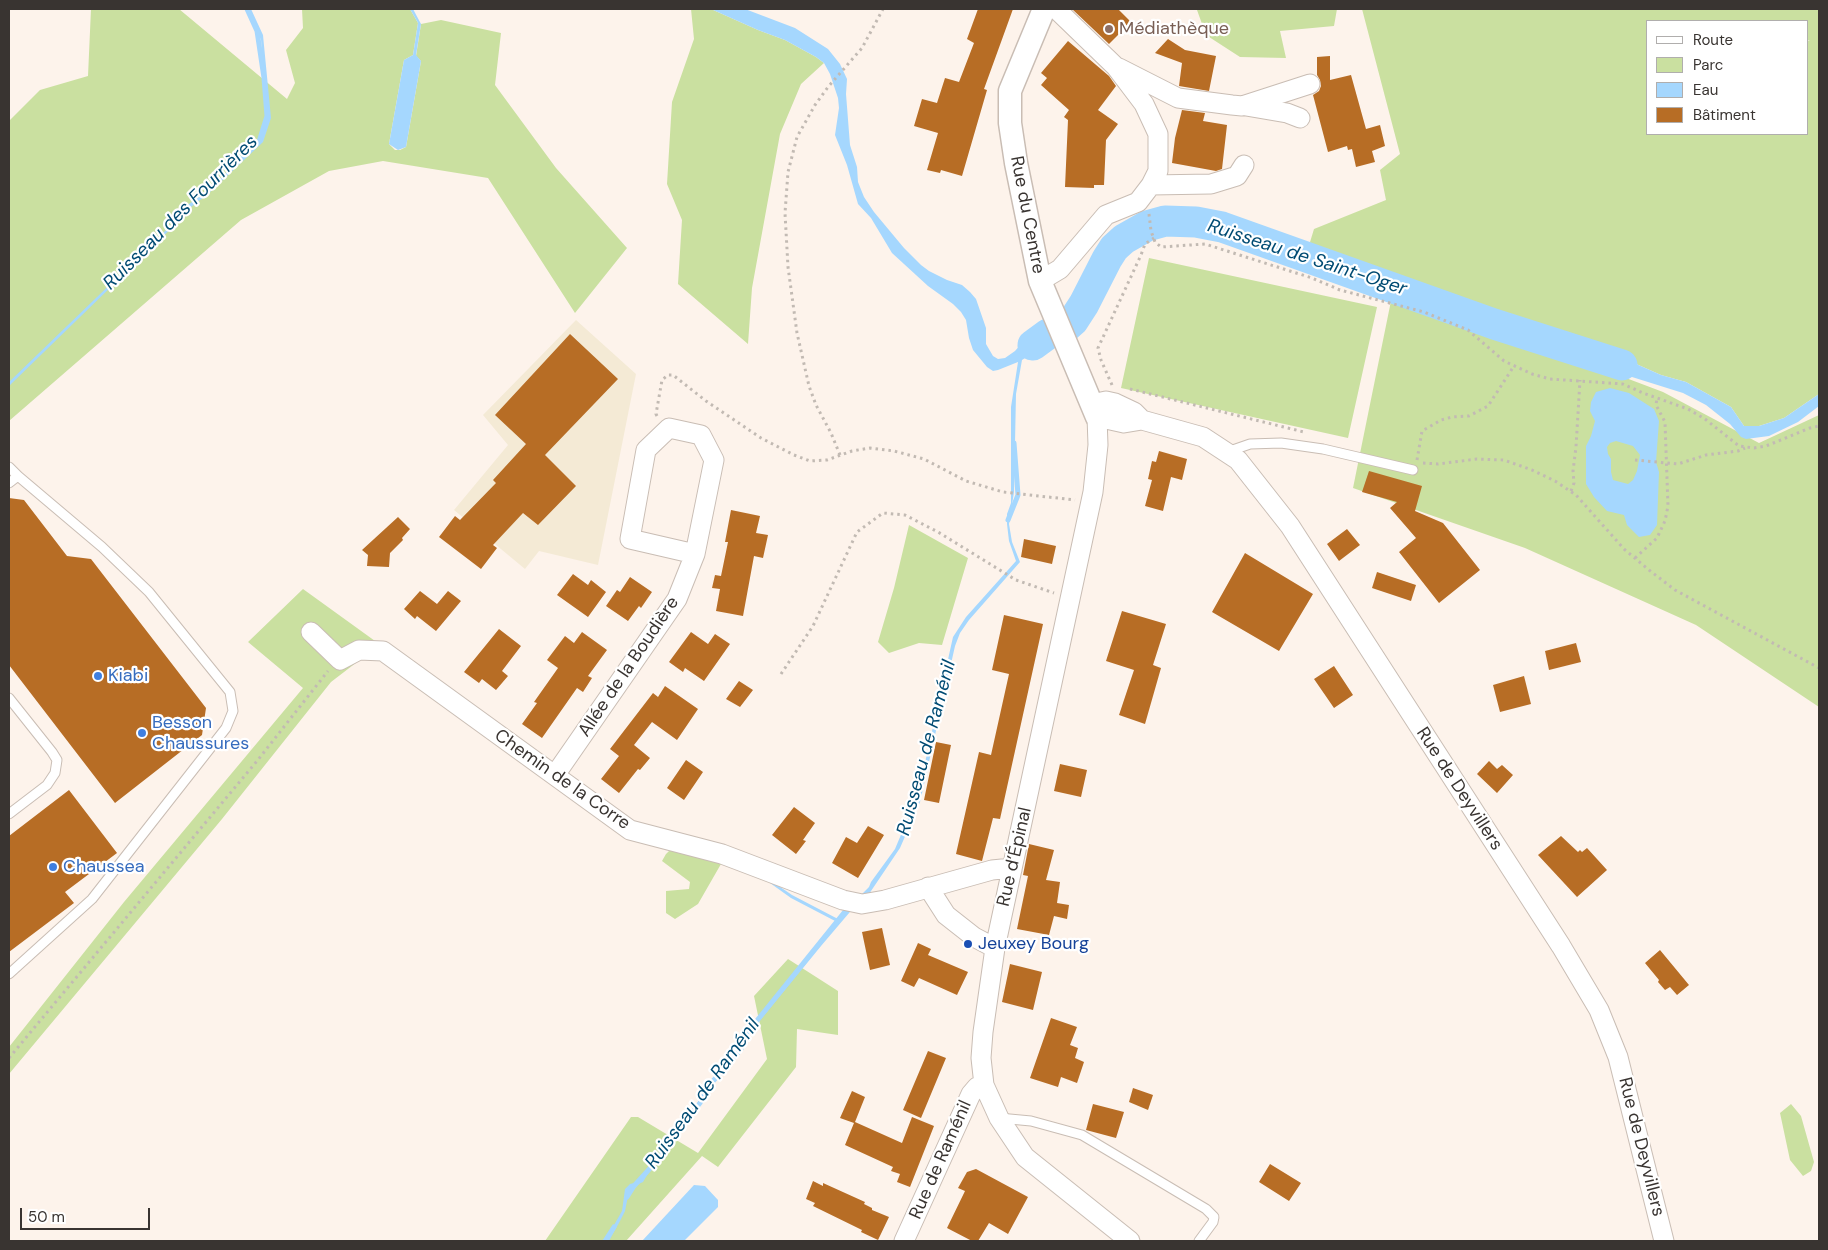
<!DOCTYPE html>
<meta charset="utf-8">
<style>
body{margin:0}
#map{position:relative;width:1828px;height:1250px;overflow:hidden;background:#fdf3eb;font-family:"DM Sans",sans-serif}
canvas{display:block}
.frame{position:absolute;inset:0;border:10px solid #393431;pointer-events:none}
.legend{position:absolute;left:1646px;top:20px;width:162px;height:115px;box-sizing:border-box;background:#fff;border:1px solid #b0aead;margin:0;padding:6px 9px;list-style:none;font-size:15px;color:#393431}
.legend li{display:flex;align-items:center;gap:10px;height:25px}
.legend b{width:25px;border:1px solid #b0aead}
.scale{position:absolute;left:20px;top:1208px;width:130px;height:22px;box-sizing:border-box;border:2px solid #393431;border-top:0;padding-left:6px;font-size:15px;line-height:18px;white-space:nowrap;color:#393431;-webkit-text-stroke:4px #fff;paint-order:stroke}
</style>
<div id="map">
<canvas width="1828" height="1250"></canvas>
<div class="frame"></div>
<ul class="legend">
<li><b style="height:6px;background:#fff"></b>Route</li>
<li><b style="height:14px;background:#cae0a0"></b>Parc</li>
<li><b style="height:14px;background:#a5d7fe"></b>Eau</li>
<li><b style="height:14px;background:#b76d25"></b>Bâtiment</li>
</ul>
<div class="scale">50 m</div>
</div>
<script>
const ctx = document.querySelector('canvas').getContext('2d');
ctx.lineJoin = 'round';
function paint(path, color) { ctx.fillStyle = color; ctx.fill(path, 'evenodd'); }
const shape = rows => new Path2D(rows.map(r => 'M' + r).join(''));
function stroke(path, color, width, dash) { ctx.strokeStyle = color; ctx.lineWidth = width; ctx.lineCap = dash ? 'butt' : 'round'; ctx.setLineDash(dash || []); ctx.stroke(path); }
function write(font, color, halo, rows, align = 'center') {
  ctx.font = font + ' "DM Sans",sans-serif'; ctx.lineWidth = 4.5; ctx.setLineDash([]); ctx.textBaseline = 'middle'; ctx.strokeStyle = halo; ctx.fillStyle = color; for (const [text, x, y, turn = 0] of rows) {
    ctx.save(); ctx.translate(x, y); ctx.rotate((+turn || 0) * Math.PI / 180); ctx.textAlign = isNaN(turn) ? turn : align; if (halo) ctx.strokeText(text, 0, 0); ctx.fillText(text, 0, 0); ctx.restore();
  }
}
paint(shape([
 [576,320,636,374,598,565,539,551,525,569,454,510,508,445,483,415]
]), '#f4ead5');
paint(shape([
 [91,9,179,9,287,99,295,83,286,50,303,28,302,9,410,9,418,23,413,55,404,60,389,144,395,150,400,150,406,147,421,61,416,56,421,24,441,20,501,33,495,85,556,168,627,248,575,313,488,178,383,161,329,171,241,220,9,421,9,121,40,90,88,76],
 [691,9,711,9,758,30,785,40,816,57,824,63,801,84,780,134,752,288,748,344,678,284,682,220,667,184,672,102,694,39],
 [1198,9,1337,9,1334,26,1280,31,1286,58,1240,57,1206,35,1197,10],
 [1362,9,1819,9,1819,394,1784,418,1759,426,1744,426,1731,407,1686,382,1661,375,1634,363,1580,350,1581,361,1663,392,1759,443,1819,415,1819,707,1696,625,1525,548,1353,488,1392,296,1442,314,1445,300,1307,252,1314,229,1386,200,1380,170,1400,154],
 [1647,21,1807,21,1807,40,1810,40,1807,41,1807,134,1647,134],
 [1149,258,1377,307,1348,438,1121,388],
 [909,525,968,558,942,645,919,643,889,653,878,642,894,588],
 [303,589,634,828,673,848,721,864,698,904,675,919,666,913,666,891,689,889,690,882,662,861,666,854,672,848,643,843,608,824,398,668,377,658,361,659,331,682,222,819,9,1074,9,1047,124,902,303,688,248,642],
 [788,959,838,991,838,1035,797,1029,796,1067,718,1167,702,1156,626,1241,545,1241,631,1117,638,1117,698,1153,767,1059,754,996],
 [1791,1104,1801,1116,1814,1162,1811,1171,1803,1176,1790,1160,1780,1113]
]), '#cae0a0');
paint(shape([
 [247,9,251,9,263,35,271,118,263,142,208,194,191,207,183,217,9,386,9,382,155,241,181,215,189,204,206,192,259,142,267,116,261,40],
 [410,9,413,9,421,24,416,55,421,61,406,147,398,150,389,144,404,60,413,55,418,23],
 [711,9,745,9,795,28,828,49,840,64,847,79,846,94,850,145,857,167,858,182,864,197,874,212,904,248,921,265,929,271,947,280,962,285,970,292,976,299,986,328,986,344,993,356,998,359,1005,358,1015,351,1030,334,1046,326,1052,341,1022,360,1016,394,1014,492,1009,524,1012,542,1020,562,969,620,960,633,955,646,920,802,900,848,869,894,855,906,821,946,749,1034,741,1049,707,1088,700,1103,675,1134,663,1154,653,1165,643,1182,632,1187,629,1191,625,1211,620,1221,609,1241,605,1241,622,1211,625,1189,630,1184,638,1182,645,1176,652,1162,662,1151,675,1130,697,1104,706,1087,737,1049,748,1032,779,995,837,922,791,898,742,863,748,865,792,895,838,919,843,913,846,902,850,898,862,894,869,887,871,882,895,849,918,794,953,637,966,617,1016,561,1009,541,1007,524,1007,514,1011,503,1011,407,1018,362,998,370,993,371,987,367,973,350,969,338,966,320,961,312,953,304,928,286,892,253,871,218,858,204,847,165,835,135,839,108,838,98,830,74,824,63,816,57,785,40,758,30],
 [1393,281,1435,297,1445,300,1443,314,1392,296],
 [1580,349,1634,363,1661,375,1686,382,1731,407,1744,426,1759,426,1784,418,1819,394,1819,406,1798,422,1769,436,1746,439,1741,437,1730,424,1706,405,1683,393,1581,361],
 [1610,388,1629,393,1654,409,1659,421,1656,462,1659,472,1657,525,1650,535,1639,537,1627,525,1624,515,1607,511,1594,497,1586,484,1586,446,1591,436,1595,421,1590,411,1591,402,1596,392],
 [1616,441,1633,446,1640,455,1637,471,1633,480,1628,484,1613,480,1611,472,1611,459,1608,454,1607,447,1610,443],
 [694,1185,705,1186,718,1200,718,1207,684,1241,642,1241]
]), '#a5d7fe');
stroke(shape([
 [229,170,259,142,267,116,264,78,257,31,247,9],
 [1008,520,1018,495,1014,443],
 [747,1033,847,909],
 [627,1197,634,1186,663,1154,675,1134,700,1103,707,1088,741,1049,743,1043],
 [605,1241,614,1227]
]), '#a5d7fe', 5);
stroke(shape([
 [1033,345,1048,334,1064,329,1073,321,1084,304,1107,259,1114,248,1124,239,1147,226,1165,221,1196,222,1222,227,1494,324,1622,365]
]), '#a5d7fe', 31);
paint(shape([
 [978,9,1013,9,984,89,987,90,962,176,941,170,940,173,927,170,938,133,914,126,922,99,937,103,945,78,959,82,974,43,967,39],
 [1072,9,1118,9,1131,22,1109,44],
 [1168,39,1185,50,1216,56,1209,91,1179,86,1182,63,1155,53],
 [1068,41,1109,76,1116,86,1098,110,1118,124,1106,140,1104,185,1094,185,1094,188,1065,187,1068,120,1064,117,1069,110,1041,85,1047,78,1041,73],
 [1330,56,1330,80,1351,75,1366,129,1380,125,1385,146,1372,151,1375,162,1356,167,1352,149,1348,150,1347,146,1328,152,1313,95,1319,91,1321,86,1320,80,1317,75,1317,57],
 [1182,110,1205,113,1203,121,1227,125,1222,169,1216,171,1172,163,1175,138],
 [570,334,618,379,545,455,576,486,538,525,523,513,493,545,497,548,481,569,439,537,455,516,460,520,496,483,493,480,526,444,495,415],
 [1159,451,1187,459,1182,480,1171,477,1163,511,1145,506,1152,480,1148,479,1152,461,1156,462],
 [1369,471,1422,486,1415,511,1443,523,1480,570,1439,603,1399,552,1416,538,1390,508,1397,502,1362,492],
 [9,498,24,500,67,556,91,559,206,708,202,735,115,803,9,665],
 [731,510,760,516,756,533,768,535,763,558,754,556,743,616,716,611,720,589,712,588,715,575,721,576,728,542,725,542],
 [398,517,410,529,402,538,403,540,390,553,389,567,367,566,368,555,362,550],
 [1347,529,1360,545,1339,561,1327,544],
 [1024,539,1056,546,1052,564,1021,557],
 [1245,553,1313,594,1279,651,1212,612],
 [1377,572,1416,585,1411,601,1372,588],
 [573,574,588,585,591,580,606,592,588,617,557,595],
 [630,577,652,592,641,608,639,606,628,621,606,606,617,590,620,592],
 [420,591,437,604,448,591,461,601,436,631,417,616,415,619,404,609],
 [1122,611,1166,624,1153,665,1161,668,1145,724,1119,715,1134,670,1106,661],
 [1004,615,1043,624,1000,819,993,818,982,861,956,854,979,752,991,755,1009,674,992,670],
 [499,629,521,646,502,671,508,676,496,690,482,679,479,683,464,672],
 [582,632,607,650,588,676,592,678,583,692,577,688,542,738,522,724,537,703,534,702,558,668,547,660,565,636,574,643],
 [691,632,708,644,715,634,730,644,704,681,685,668,683,672,669,662],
 [1576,643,1581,662,1549,670,1545,651],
 [1334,666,1353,695,1334,708,1314,679],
 [1524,676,1531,704,1500,712,1493,685],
 [739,681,753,690,740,707,726,699],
 [665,686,698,709,677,740,652,722,634,745,650,758,640,770,638,769,619,793,601,779,619,756,610,749,653,693,658,697],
 [936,742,951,745,939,803,924,800],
 [686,760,703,772,684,800,667,788],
 [1489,761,1497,769,1502,765,1513,775,1497,793,1477,774],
 [1060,764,1087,770,1081,797,1054,791],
 [69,790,117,853,65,892,74,903,9,952,9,836],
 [794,807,815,823,803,840,806,841,796,854,772,835],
 [868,826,884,835,858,878,832,863,846,837,857,843],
 [1561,836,1578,852,1580,850,1582,852,1587,848,1607,870,1577,897,1538,855],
 [1029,844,1054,850,1046,880,1060,882,1057,903,1069,905,1067,919,1054,916,1049,935,1017,929,1028,876,1023,875],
 [882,928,890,965,870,970,862,932],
 [918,943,931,949,928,955,968,972,957,995,919,978,914,987,901,981],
 [1660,950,1689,985,1677,995,1670,987,1665,990,1658,982,1659,980,1645,963],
 [1010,964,1042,972,1033,1010,1002,1002],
 [1051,1018,1077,1027,1070,1045,1078,1048,1075,1058,1084,1062,1077,1083,1061,1077,1058,1087,1030,1078],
 [928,1051,946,1058,921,1118,903,1110],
 [1133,1088,1153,1095,1148,1110,1129,1102],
 [852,1091,865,1097,855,1122,902,1143,912,1117,934,1126,910,1187,897,1182,900,1174,891,1171,893,1167,845,1145,854,1123,840,1118],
 [1093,1104,1124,1112,1116,1138,1086,1130],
 [1270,1164,1301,1183,1289,1201,1259,1182],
 [976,1169,1028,1197,1008,1234,989,1223,978,1241,972,1241,947,1228,965,1191,958,1188,967,1172],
 [813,1181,823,1186,823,1183,865,1202,864,1204,872,1208,872,1210,889,1217,878,1240,861,1232,862,1230,813,1206,815,1203,806,1199]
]), '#b76d25');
const service = shape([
 [1227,452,1250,444,1281,443,1323,449,1413,470],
 [9,467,18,476],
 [9,483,18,476,102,547,149,592,230,692,233,711,226,728,92,899,9,974],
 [9,698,52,752,57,760,55,773,47,785,9,814],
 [999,1118,1031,1121,1082,1135,1206,1209,1214,1217,1213,1222,1199,1241]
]);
const minor = shape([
 [1119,68,1178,98,1232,105,1242,106,1310,84],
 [1246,106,1287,113,1300,118],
 [1151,185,1211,184,1237,176,1244,165],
 [1040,281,1060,269,1106,215,1138,202,1151,185,1158,171,1158,134,1144,104,1116,67,1056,9],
 [1092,404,1106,401,1115,403,1134,412,1142,420],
 [311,632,340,660,359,650,383,651,630,830,722,854,843,900,862,904,885,900,992,870,1002,869,1012,870],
 [555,775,677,599,695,554,714,460,701,435,669,428,646,450,630,539,695,554],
 [928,887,946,915,974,937,995,948],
 [904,1241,971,1094,977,1087,984,1085],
 [1130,1241,1025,1157,999,1118,984,1085,981,1058,983,1032,995,948,1093,492,1098,445,1097,417,1124,423,1142,420,1203,437,1238,460,1290,526,1561,946,1599,1010,1618,1057,1664,1241]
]);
const tertiary = shape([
 [1044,9,1010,91,1010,123,1016,163,1040,281,1097,417]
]);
stroke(service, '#c9bdb4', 11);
stroke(minor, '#c9bdb4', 21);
stroke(tertiary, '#c9bdb4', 25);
stroke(shape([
 [1149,214,1151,231,1155,242,1161,247,1205,244,1312,278,1340,290,1424,312,1468,330,1504,361,1532,374,1550,379,1623,384,1643,393,1688,409,1705,419,1739,446,1754,448,1766,446,1810,428,1819,426],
 [1112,385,1101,360,1098,348,1141,255,1145,244,1154,238],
 [1130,389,1304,432],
 [657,416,656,414,662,380,668,375,673,375,706,401,761,438,794,455,810,461,827,460,852,451,870,448,894,451,924,459,966,481,1003,492,1075,500],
 [840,455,831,433,816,405,809,386,797,333,788,267,785,213,788,172,797,137,815,105,828,87,862,48,883,9],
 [1417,460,1422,431,1441,420,1452,417,1469,416,1488,406,1514,366],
 [1635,460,1678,464,1706,455,1738,451,1745,448],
 [1423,463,1438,464,1477,459,1504,460,1532,470,1555,481,1576,495,1624,549,1649,570,1675,590,1819,668],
 [1571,491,1574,483,1573,471,1576,447,1580,380],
 [1635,558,1657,538,1665,521,1668,506,1665,422,1656,405,1657,398],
 [781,674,813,626,857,532,883,513,905,515,938,532,1016,580,1054,593],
 [9,1058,257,761,328,671]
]), '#c2bab3', 3, [2.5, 4]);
stroke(service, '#fff', 9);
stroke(minor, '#fff', 19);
stroke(tertiary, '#fff', 22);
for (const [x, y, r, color] of [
 [1109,29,5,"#8d6e63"],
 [98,676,5,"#3f7fe0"],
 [142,733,5,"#3f7fe0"],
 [53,867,5,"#3f7fe0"],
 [968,944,5,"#1a4fb4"]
]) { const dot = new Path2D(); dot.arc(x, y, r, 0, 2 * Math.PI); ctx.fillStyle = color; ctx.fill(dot); stroke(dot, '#fff', 2); }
write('18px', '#785e54', '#fff', [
 ["Médiathèque",1119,29]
], 'left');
write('18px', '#393431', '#fff', [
 ["Rue du Centre",1027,215,79],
 ["Allée de la Boudière",629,667,-56],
 ["Chemin de la Corre",562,780,35],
 ["Rue de Deyvillers",1459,789,57],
 ["Rue d’Épinal",1015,857,-77],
 ["Rue de Deyvillers",1641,1147,76],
 ["Rue de Raménil",941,1160,-66]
]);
write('18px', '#366cbe', '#fff', [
 ["Kiabi",108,676],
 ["Besson",152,723],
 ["Chaussures",152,744],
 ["Chaussea",63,867]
], 'left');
write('18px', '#164399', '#fff', [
 ["Jeuxey Bourg",978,944]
], 'left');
write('italic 19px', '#004b73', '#fff', [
 ["Ruisseau des Fourrières",181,213,-45],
 ["Ruisseau de Saint-Oger",1307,258,18],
 ["Ruisseau de Raménil",927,748,-75],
 ["Ruisseau de Raménil",703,1094,-54]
]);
</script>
